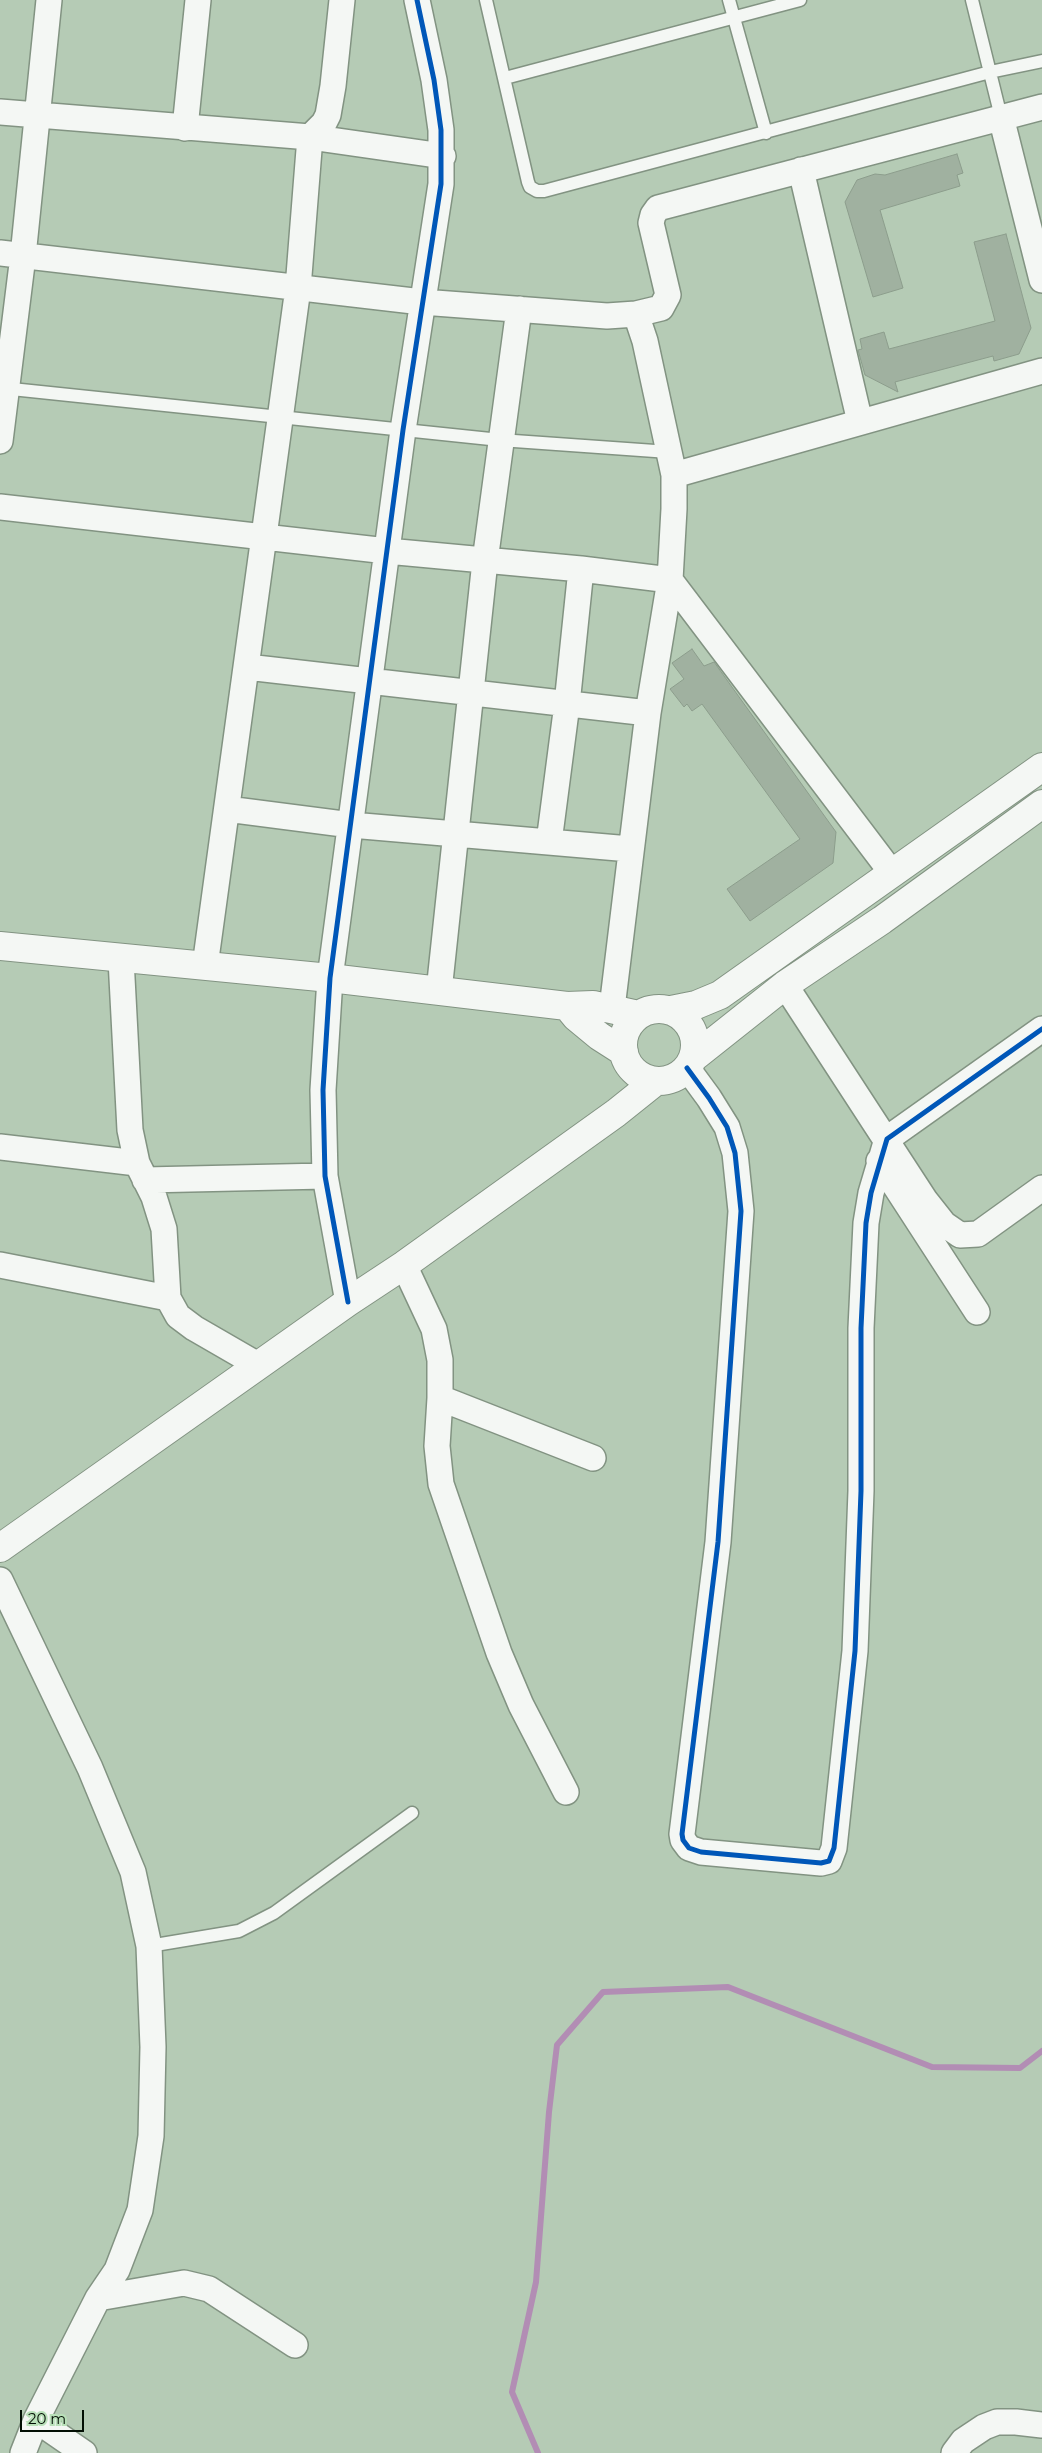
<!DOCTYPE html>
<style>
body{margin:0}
#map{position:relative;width:1042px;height:2453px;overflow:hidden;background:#b5cbb5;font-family:Montserrat,sans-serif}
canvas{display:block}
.scale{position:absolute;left:20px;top:2410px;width:64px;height:22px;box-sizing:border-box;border:2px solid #030f04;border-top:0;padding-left:6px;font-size:15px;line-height:18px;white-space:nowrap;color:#030f04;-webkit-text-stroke:4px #b9e0b9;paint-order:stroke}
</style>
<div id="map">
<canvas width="1042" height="2453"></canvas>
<div class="scale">20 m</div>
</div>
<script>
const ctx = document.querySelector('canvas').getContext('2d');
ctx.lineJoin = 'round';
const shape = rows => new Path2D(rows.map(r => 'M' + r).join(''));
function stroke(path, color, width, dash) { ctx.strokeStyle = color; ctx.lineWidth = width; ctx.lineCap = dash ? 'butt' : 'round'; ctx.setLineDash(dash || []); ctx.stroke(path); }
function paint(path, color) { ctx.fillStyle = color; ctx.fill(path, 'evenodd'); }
stroke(shape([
 [538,2453,512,2392,536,2282,549,2112,557,2045,603,1992,728,1987,932,2067,1020,2068,1042,2051]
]), '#b28db4', 6);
const building = shape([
 [957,154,963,173,957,175,960,186,880,210,903,288,873,297,845,202,857,180,875,174,885,175,957,154],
 [1006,234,1031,328,1019,354,994,361,993,356,895,382,898,392,865,375,858,350,862,349,860,339,884,332,889,349,995,321,974,242,1006,234],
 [692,649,704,666,714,662,836,832,833,863,750,921,727,889,800,839,702,704,692,711,687,704,684,707,670,689,684,679,672,663,692,649]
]);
paint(building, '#a0b1a0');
stroke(building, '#8c9d8c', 1);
const lane = shape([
 [486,0,528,182,530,187,537,191,544,191,990,72,1042,61],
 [729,0,766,133],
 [972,0,1001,117],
 [505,78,800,0],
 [2,388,500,440,669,452],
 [149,1946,239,1931,274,1913,412,1813]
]);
const street = shape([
 [0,112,310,137,443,156],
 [1001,117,1042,280],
 [185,128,198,0],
 [801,170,860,422],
 [0,253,422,302,607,316,636,314,661,308,668,295,651,223,653,215,658,208,1042,107],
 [0,441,23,256,49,0],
 [674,475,1042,371],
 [0,507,387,551,581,569,670,580,892,873],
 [247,667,648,713],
 [227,809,351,825,630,849],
 [549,842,567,704,581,569],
 [121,959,130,1130,137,1163,154,1197,164,1229,168,1298,178,1316,194,1328,258,1365],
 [205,966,298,288,310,137,324,123,328,115,333,86,342,0],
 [785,985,925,1200,944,1224,960,1235,978,1234,1042,1188],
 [439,991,485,561,519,309],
 [612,1008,648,713,670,580,674,509,674,475,669,452,645,341,636,314],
 [687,1068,709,1098,727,1127,735,1153,741,1211,718,1542,682,1834,683,1840,689,1848,701,1852,821,1863,829,1861,834,1848,855,1651,861,1491,861,1328,866,1223,871,1193,887,1139,1042,1029],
 [0,1147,137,1163],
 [879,1161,977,1312],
 [145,1180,325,1176],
 [0,1265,168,1298],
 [404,1265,434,1329,440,1360,440,1398,437,1446,441,1484,499,1653,521,1705,566,1792],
 [348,1302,325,1176,323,1090,330,978,403,430,441,184,441,130,434,80,417,0],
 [440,1398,593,1458],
 [0,1580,90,1768,133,1872,149,1946,153,2047,151,2136,140,2210,117,2270,98,2298,36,2420,23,2453],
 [98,2298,184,2283,209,2289,295,2345],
 [36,2420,84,2453],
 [954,2453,963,2441,984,2427,997,2422,1016,2422,1042,2425]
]);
const secondary = shape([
 [0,946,330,978,567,1006,593,1005,638,1015],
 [567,1006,576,1017,599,1036,624,1052],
 '623 1045a36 36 0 1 1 72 0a36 36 0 1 1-72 0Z',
 [671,1010,696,1005,720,995,1042,767],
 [693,1058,785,985,882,920,1042,804],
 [0,1548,348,1302,404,1265,616,1113,656,1081]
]);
stroke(lane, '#829382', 15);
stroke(street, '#829382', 28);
stroke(secondary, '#829382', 30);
stroke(lane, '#f4f7f4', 12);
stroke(street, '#f4f7f4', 25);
stroke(secondary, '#f4f7f4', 28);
stroke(shape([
 [687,1068,709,1098,727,1127,735,1153,741,1211,718,1542,682,1834,683,1840,689,1848,701,1852,821,1863,829,1861,834,1848,855,1651,861,1491,861,1328,866,1223,871,1193,887,1139,1042,1029],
 [348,1302,325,1176,323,1090,330,978,403,430,441,184,441,130,434,80,417,0]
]), '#0057b8', 5);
</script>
